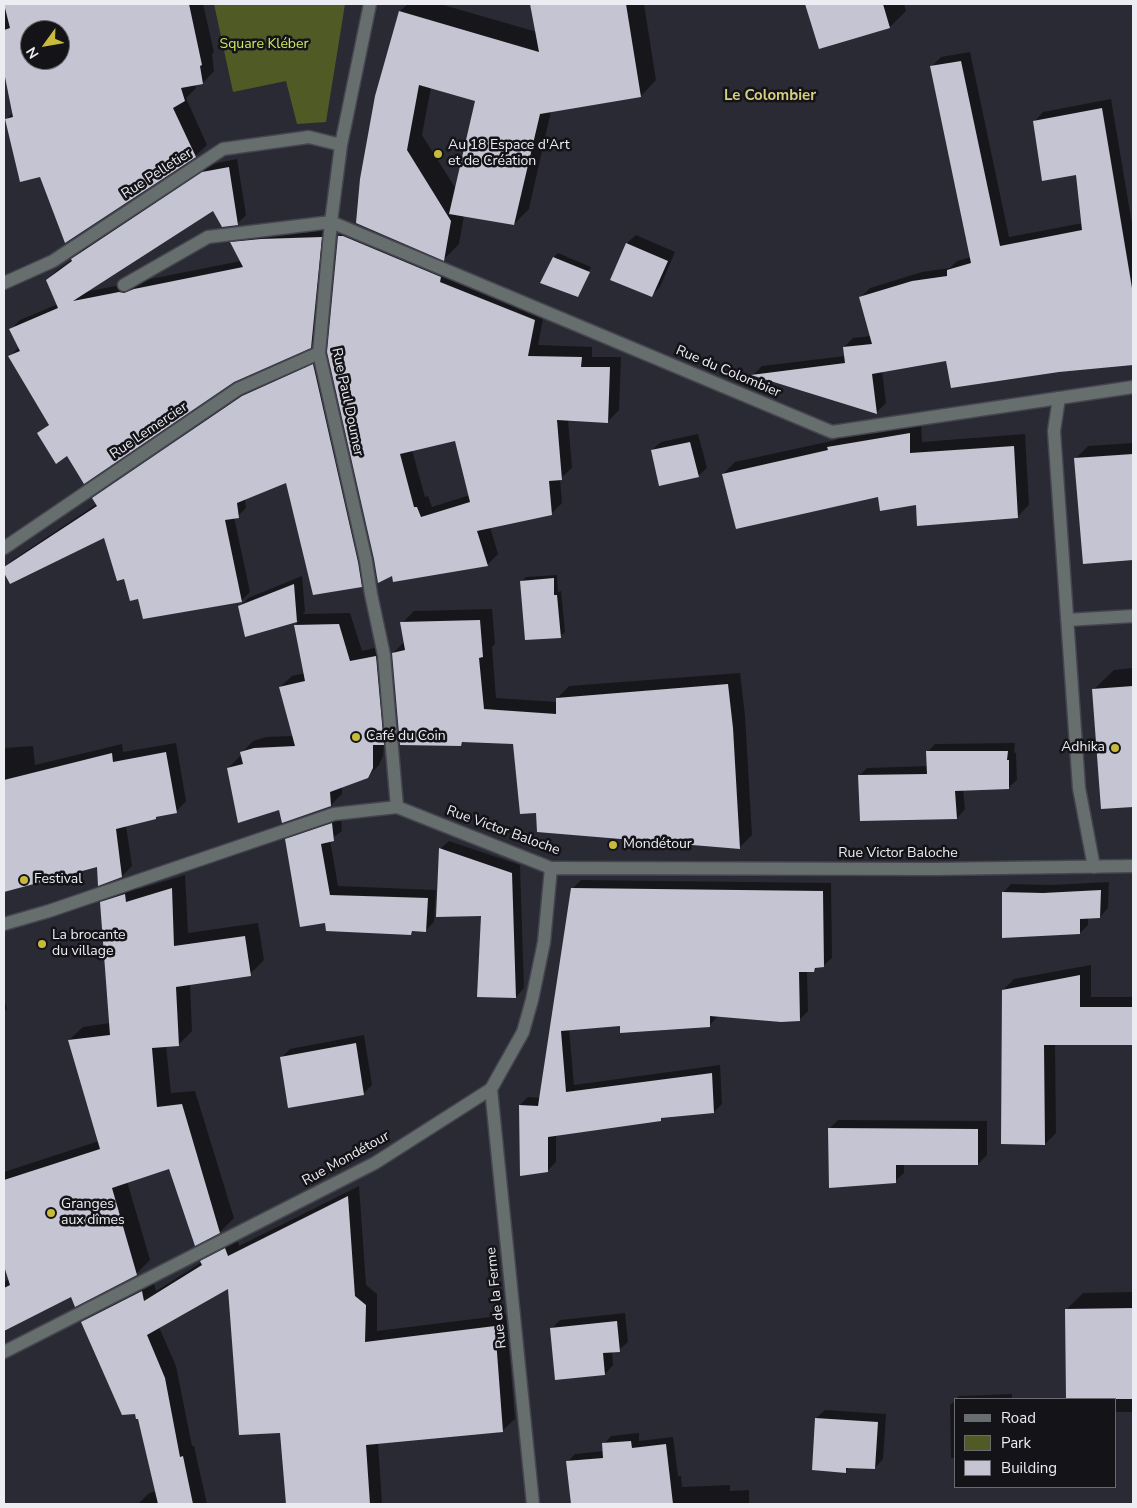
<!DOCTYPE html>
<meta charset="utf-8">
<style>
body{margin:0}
#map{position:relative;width:1137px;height:1508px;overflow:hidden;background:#2a2a34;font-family:"Nunito Sans",sans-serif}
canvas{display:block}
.frame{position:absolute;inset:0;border:5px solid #ececf3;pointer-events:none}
.legend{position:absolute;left:954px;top:1398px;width:162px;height:90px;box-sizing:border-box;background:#131318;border:1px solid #6a6a70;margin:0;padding:6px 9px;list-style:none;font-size:15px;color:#ececf3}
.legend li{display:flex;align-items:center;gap:10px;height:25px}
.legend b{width:25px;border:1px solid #6a6a70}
.north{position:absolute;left:20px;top:20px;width:50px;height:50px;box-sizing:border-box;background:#131318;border:1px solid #6a6a70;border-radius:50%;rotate:238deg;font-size:14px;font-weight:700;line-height:20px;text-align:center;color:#ececf3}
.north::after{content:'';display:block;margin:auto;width:18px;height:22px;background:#c8bb3b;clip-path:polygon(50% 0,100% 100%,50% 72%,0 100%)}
</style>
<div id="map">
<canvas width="1137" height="1508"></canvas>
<div class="frame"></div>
<ul class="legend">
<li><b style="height:6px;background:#676e6e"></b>Road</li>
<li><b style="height:14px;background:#505a24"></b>Park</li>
<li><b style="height:14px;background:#c4c4d2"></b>Building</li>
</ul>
<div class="north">N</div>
</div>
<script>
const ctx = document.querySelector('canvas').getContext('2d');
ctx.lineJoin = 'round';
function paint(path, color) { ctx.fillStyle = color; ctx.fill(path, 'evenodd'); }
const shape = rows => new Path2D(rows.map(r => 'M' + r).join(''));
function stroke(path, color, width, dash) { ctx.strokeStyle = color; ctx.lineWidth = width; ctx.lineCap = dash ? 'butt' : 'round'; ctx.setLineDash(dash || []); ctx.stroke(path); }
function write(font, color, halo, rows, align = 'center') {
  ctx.font = font + ' "Nunito Sans",sans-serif'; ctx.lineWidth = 5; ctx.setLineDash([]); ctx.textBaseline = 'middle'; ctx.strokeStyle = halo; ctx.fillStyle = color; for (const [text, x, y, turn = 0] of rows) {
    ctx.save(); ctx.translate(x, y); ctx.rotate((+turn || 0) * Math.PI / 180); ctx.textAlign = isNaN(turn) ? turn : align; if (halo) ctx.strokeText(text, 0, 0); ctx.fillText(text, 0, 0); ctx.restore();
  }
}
paint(shape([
 [214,4,345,4,326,122,297,124,286,81,233,92]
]), '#505a24');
paint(shape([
 [4,4,203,4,214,52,212,54,214,71,203,83,195,84,196,88,186,98,207,145,195,156,41,175,6,120,13,112,4,66],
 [30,30,60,30,60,60,30,60],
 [408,4,440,4,537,32,532,4,644,4,656,80,641,96,551,111,529,209,514,224,464,215,459,244,444,259,376,96,400,11],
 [431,87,476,100,456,189,422,135],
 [806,4,904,4,906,11,890,27,820,48],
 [970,52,1009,237,1083,223,1077,173,1034,122,1043,112,1111,99,1133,230,1133,364,1017,376,947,360,882,371,886,403,877,412,754,374,762,366,845,356,844,347,853,338,871,336,860,298,870,288,922,272,950,268,957,261,971,257,932,66,941,57],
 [237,159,246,215,237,224,213,209,85,292,241,261,232,243,240,234,330,228,320,337,311,346,68,454,39,433,50,423,10,356,19,347,11,329,20,320,58,304,47,280,56,271,73,259,82,250,213,164],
 [350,225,545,309,538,345,592,347,592,357,621,357,619,410,608,421,568,419,572,468,560,479,562,503,551,514,490,527,498,554,487,565,394,581,339,236],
 [456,439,470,495,432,507,428,496,425,497,412,450],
 [636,235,675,252,660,287,651,296,612,279,627,243],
 [558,253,591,267,579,293,581,293,578,296,554,257],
 [321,357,369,578,361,586,287,481,245,498,246,508,238,516,234,517,250,592,241,601,139,597,125,577,105,536,10,582,4,568,11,561,181,448,177,441,185,433,252,388],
 [921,422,922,442,1025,434,1029,505,1017,517,917,504,879,496,723,474,735,462,836,440,840,435],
 [698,434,707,468,698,476,652,450,661,442],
 [1133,443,1133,559,1084,563,1075,459,1088,446],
 [557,575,558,592,561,591,565,632,560,636,522,581,526,577],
 [302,576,305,612,303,614,350,613,362,651,387,645,394,733,384,743,383,756,379,765,367,777,342,787,342,794,331,805,280,808,228,768,239,757,242,756,242,752,253,741,266,737,293,736,280,687,292,676,305,673,295,625,300,620,245,636,239,607,248,598],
 [492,609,495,644,492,647,496,698,557,702,557,698,569,686,740,673,745,716,752,835,740,847,537,812,514,743,464,741,461,744,393,653,405,641,402,623,414,611],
 [1133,668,1133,805,1102,808,1093,690,1114,670],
 [176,743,186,801,176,812,126,826,132,866,122,876,98,865,4,891,4,748,33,746,35,765,122,744,123,752],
 [1015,743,1014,752,1016,753,1017,780,1008,788,963,789,965,809,957,818,859,776,867,768,928,766,927,752,935,744],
 [341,815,342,831,330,840,338,886,436,890,434,922,425,931,414,930,411,933,326,921,287,840,295,831],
 [449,841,520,865,524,988,516,997,482,914,440,849],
 [185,875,188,933,258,923,264,960,250,974,190,984,192,1031,178,1045,166,1046,171,1093,195,1091,234,1218,220,1232,170,1167,127,1181,150,1260,136,1274,71,1296,4,1330,4,1282,9,1279,4,1261,4,1172,99,1141,69,1040,83,1027,110,1023,101,903,115,889,138,881,139,889],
 [581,880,831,883,832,958,823,966,819,966,814,971,807,971,808,1011,799,1020,718,1016,709,1026,621,1025,569,1029,574,1085,720,1065,722,1104,714,1112,663,1117,660,1120,556,1134,556,1162,547,1171,520,1105,528,1097,541,1098,572,889],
 [1109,882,1108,908,1100,917,1088,917,1088,925,1080,933,1003,893,1011,884,1052,885],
 [1091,965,1091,997,1133,997,1133,1044,1055,1044,1056,1133,1045,1144,1003,990,1014,979],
 [4,999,7,1009,4,1012],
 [364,1035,372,1085,363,1094,281,1058,290,1049],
 [838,1120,987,1121,987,1155,978,1164,904,1164,904,1173,895,1181,830,1128],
 [359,1186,366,1285,377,1294,377,1331,506,1315,515,1419,503,1430,378,1443,382,1504,287,1504,281,1432,229,1287,159,1327,176,1366,192,1446,194,1446,207,1504,138,1504,149,1493,157,1491,139,1417,83,1322,95,1310,153,1280,156,1291,202,1262,213,1250,237,1238,239,1246],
 [1133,1292,1133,1412,1116,1412,1116,1399,1067,1399,1066,1310,1083,1293],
 [625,1313,628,1342,619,1350,612,1351,613,1365,605,1374,551,1329,560,1320],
 [1012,1394,1012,1399,956,1399,959,1396],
 [956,1400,956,1458,951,1458,950,1405],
 [825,1410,886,1414,883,1459,875,1468,850,1467,845,1471,816,1418],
 [639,1433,639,1441,673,1437,678,1476,681,1476,682,1487,730,1485,730,1491,749,1490,749,1504,572,1504,568,1461,575,1454,604,1451,604,1444,611,1436]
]), '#0007');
paint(shape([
 [4,4,189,4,202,65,200,66,203,84,181,88,185,101,173,108,196,157,65,243,40,177,20,182,5,119,13,117,4,72,4,30,10,28],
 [30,30,60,30,60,60,30,60],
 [530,4,626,4,641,97,540,114,514,225,449,214,475,101,419,85,407,150,451,221,444,261,356,223,360,179,375,96,399,11,539,52],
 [805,4,883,4,890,28,819,49],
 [961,61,1000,246,1082,230,1076,175,1042,181,1033,121,1102,108,1133,294,1133,365,1059,372,951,388,946,361,872,374,877,414,751,375,845,363,843,347,872,344,859,297,912,281,947,276,947,270,971,263,930,66],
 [229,167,238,225,222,227,213,211,73,301,119,292,124,293,134,289,243,267,230,242,261,239,322,237,311,348,234,382,84,484,67,456,56,464,37,433,49,425,8,356,20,351,9,329,58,308,46,280,72,261,71,259,202,172],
 [338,236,343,236,441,277,440,282,535,320,528,356,582,357,581,367,610,367,608,423,557,420,562,480,549,481,552,515,477,531,488,566,393,582,392,576,378,583,374,559,327,352],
 [455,441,470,502,421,517,417,507,414,507,400,454],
 [626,243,668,261,652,297,610,280],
 [553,257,590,272,578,297,540,283],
 [313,364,358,562,362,587,313,595,286,483,237,503,239,518,225,520,242,602,143,619,138,599,130,601,124,579,117,581,104,538,10,584,4,573,4,567,97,506,92,498,242,396],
 [910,433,910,453,1014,446,1018,518,917,526,916,505,880,511,878,497,736,529,722,474,828,450,827,447],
 [690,442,699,477,659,486,651,450],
 [1133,454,1133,560,1083,564,1074,458],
 [554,578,554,595,557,595,561,638,525,640,520,581],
 [294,584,297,622,245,637,238,606],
 [480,620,483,657,479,658,484,709,556,714,556,698,728,684,733,728,740,849,537,832,536,813,520,814,513,744,462,742,461,746,400,745,392,653,405,650,400,622],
 [339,624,350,661,376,656,384,745,373,745,373,768,368,778,330,792,331,806,282,823,279,810,238,823,227,768,243,764,240,752,254,748,295,746,279,687,305,681,294,625],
 [1133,686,1133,807,1101,809,1092,689],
 [926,751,1008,751,1007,760,1009,760,1009,789,955,791,957,819,860,821,858,775,927,774],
 [166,752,177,813,156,817,156,819,116,829,122,877,98,886,97,867,4,892,4,780,112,753,113,762],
 [332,823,334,841,321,844,330,895,428,898,426,932,412,931,411,935,326,931,325,923,300,927,285,839],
 [439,848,512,873,516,998,477,997,481,916,436,917],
 [172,888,174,946,245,936,251,976,176,987,179,1046,152,1048,157,1107,182,1104,220,1233,195,1246,169,1169,112,1188,137,1275,75,1307,71,1297,4,1331,4,1288,10,1285,4,1266,4,1180,100,1149,68,1040,110,1035,100,902,125,894,126,902],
 [571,888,823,891,824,967,815,968,814,972,799,972,800,1021,781,1022,710,1016,710,1027,620,1033,620,1026,561,1031,566,1092,712,1073,714,1113,661,1118,661,1121,548,1137,548,1172,520,1176,519,1105,538,1106],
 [1101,890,1100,918,1080,919,1080,934,1002,938,1002,892,1043,893],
 [1080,975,1080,1007,1133,1007,1133,1045,1044,1045,1045,1145,1001,1144,1002,990],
 [356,1043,364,1095,288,1108,280,1057],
 [828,1128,978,1129,978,1165,896,1165,896,1183,829,1188],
 [348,1196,355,1296,366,1305,365,1342,495,1326,503,1432,366,1445,370,1504,286,1504,280,1433,239,1435,228,1289,147,1335,165,1378,180,1457,183,1456,193,1504,158,1504,138,1419,136,1419,135,1414,122,1415,81,1322,142,1291,144,1301,202,1265,200,1261,225,1248,228,1256],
 [1133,1308,1133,1399,1066,1399,1065,1309],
 [617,1321,620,1352,603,1353,605,1375,555,1380,550,1328],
 [815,1418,878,1422,875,1469,846,1468,846,1473,812,1470],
 [631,1441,632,1448,666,1444,673,1504,571,1504,566,1461,603,1458,602,1443]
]), '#c4c4d2');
const service = shape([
 [124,285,208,237,331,222],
 [1059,398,1054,431,1079,788,1094,867],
 [1067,620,1133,616]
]);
const minor = shape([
 [370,4,341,145,331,222,319,353,366,561,371,594,384,655,397,807],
 [331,222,832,432,1133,387],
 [4,283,53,261,223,149,309,137,341,145],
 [4,548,238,389,319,353],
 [4,924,49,911,334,814,397,807,551,868],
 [491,1089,533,1504]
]);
const tertiary = shape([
 [4,1352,375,1163,491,1089,523,1032,532,1000,544,942,551,868,935,869,1133,866]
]);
stroke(service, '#45454f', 15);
stroke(minor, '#45454f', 15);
stroke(tertiary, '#45454f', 15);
stroke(service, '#676e6e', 12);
stroke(minor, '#676e6e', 12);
stroke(tertiary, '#676e6e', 12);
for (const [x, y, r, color] of [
 [438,154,5,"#c8bb3b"],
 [356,737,5,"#c8bb3b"],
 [1115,748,5,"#c8bb3b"],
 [613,845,5,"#c8bb3b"],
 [24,880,5,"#c8bb3b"],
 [42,944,5,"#c8bb3b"],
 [51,1213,5,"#c8bb3b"]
]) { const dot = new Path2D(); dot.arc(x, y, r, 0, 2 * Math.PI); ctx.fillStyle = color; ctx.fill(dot); stroke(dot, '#131318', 2); }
write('14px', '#d0e763', '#131318', [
 ["Square Kléber",264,45]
]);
write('14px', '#ececf3', '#131318', [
 ["Au 18 Espace d'Art",448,146],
 ["et de Création",448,162],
 ["Café du Coin",366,737],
 ["Adhika",1105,748,"right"],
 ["Mondétour",623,845],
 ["Festival",34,880],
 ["La brocante",52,936],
 ["du village",52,952],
 ["Granges",61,1205],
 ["aux dîmes",61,1221]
], 'left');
write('14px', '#ececf3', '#131318', [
 ["Rue Pelletier",157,174,-33],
 ["Rue du Colombier",728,372,23],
 ["Rue Paul Doumer",347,402,78],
 ["Rue Lemercier",149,431,-34],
 ["Rue Victor Baloche",503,831,20],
 ["Rue Victor Baloche",898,854],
 ["Rue Mondétour",346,1159,-29],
 ["Rue de la Ferme",497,1298,-96]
]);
write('bold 15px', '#d6ce7f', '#131318', [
 ["Le Colombier",770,96]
]);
</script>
